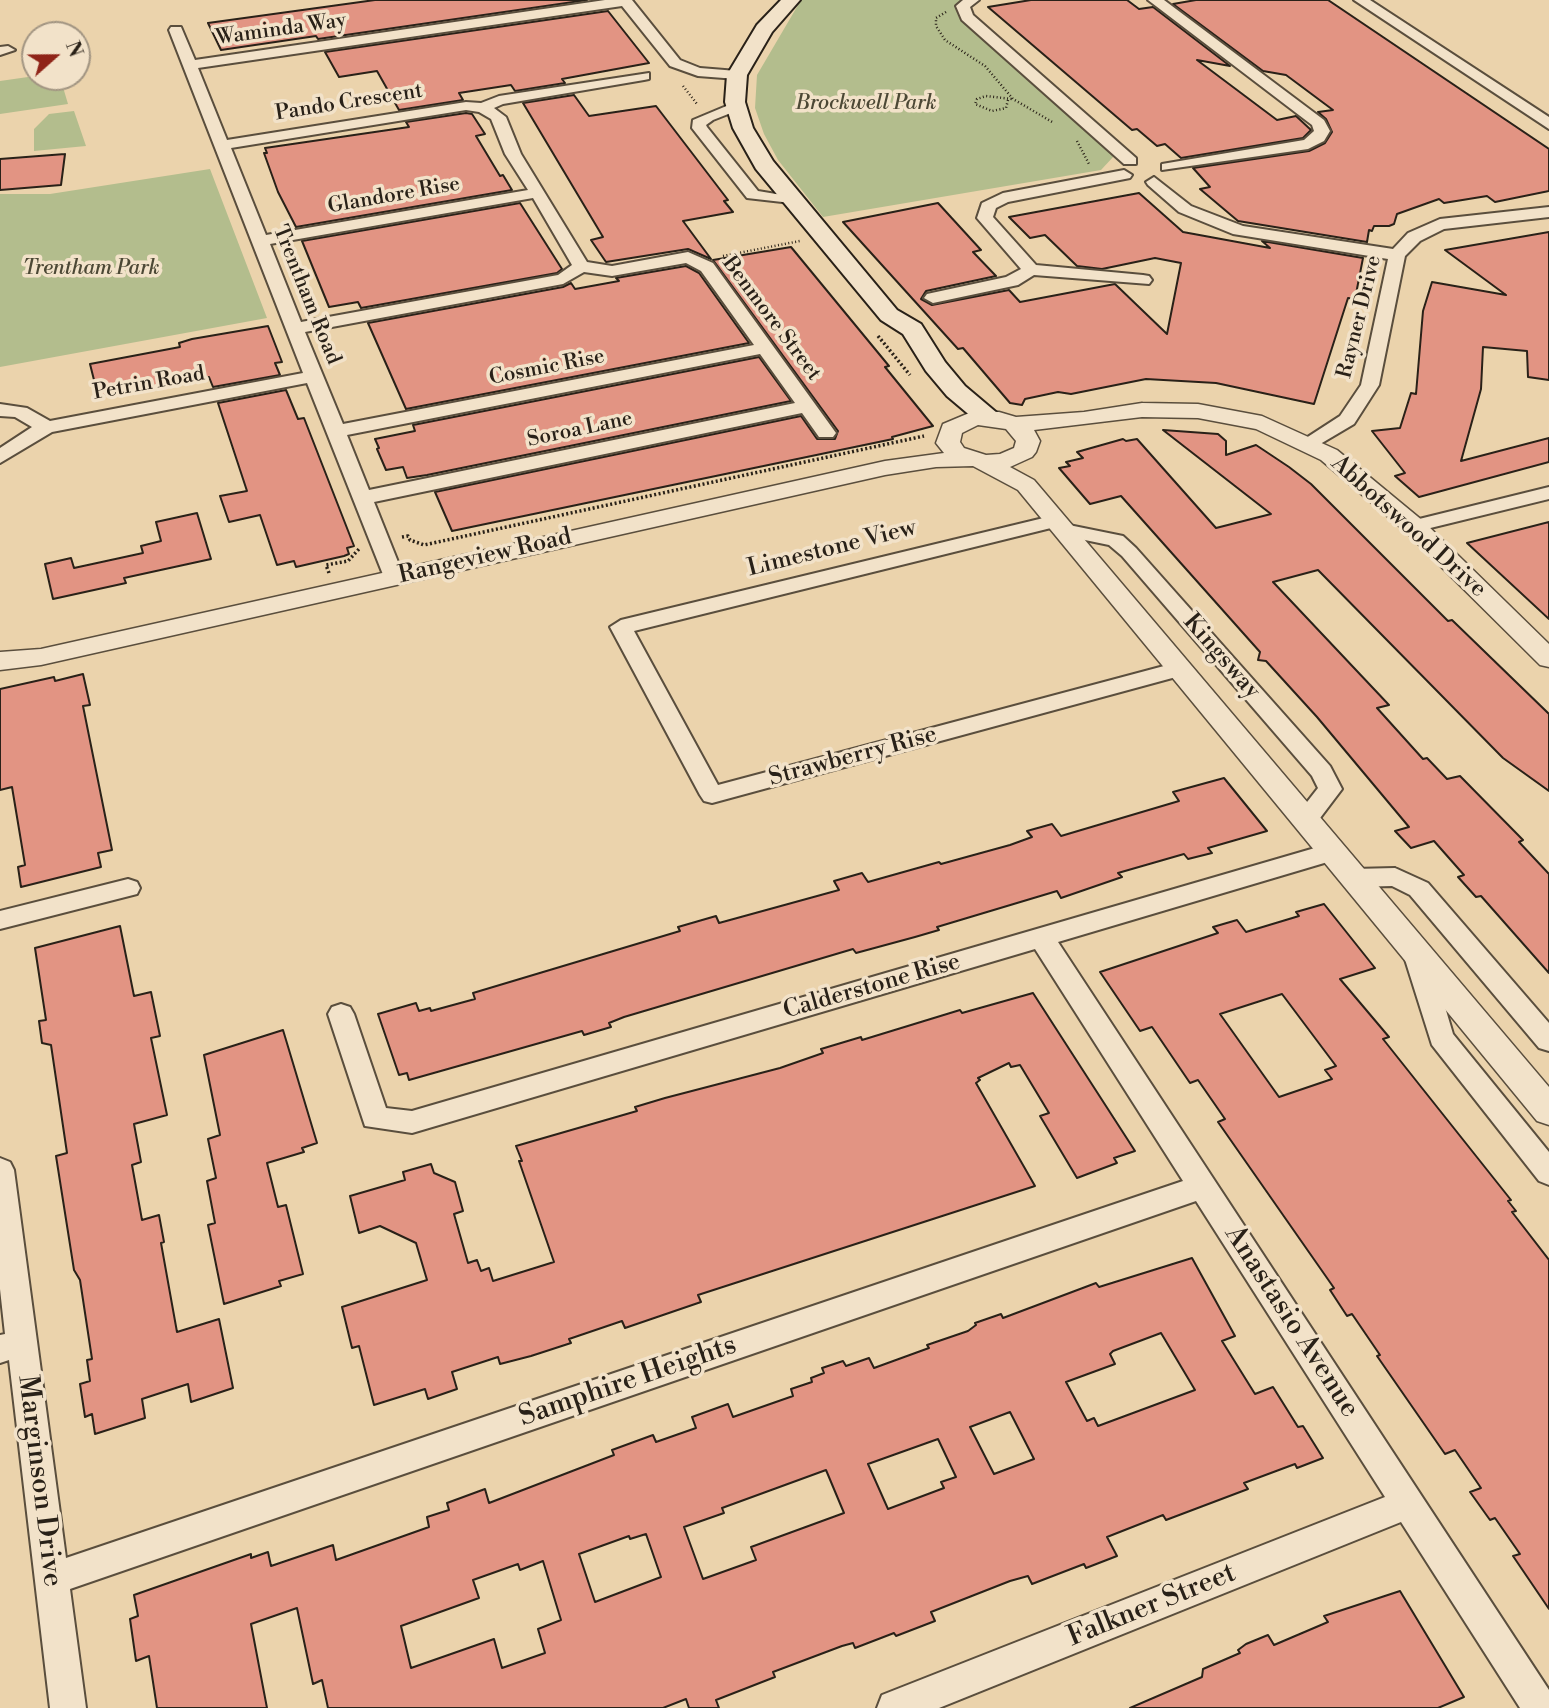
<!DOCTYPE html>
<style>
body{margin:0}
#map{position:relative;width:1549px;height:1708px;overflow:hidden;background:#ebd3ac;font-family:"Libre Bodoni",serif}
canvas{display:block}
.north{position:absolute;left:21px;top:21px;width:70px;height:70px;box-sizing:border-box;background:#f2e2c9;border:2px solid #a29582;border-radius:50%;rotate:69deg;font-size:19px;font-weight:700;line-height:28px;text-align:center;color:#292118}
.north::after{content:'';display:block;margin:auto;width:24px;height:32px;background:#8f2418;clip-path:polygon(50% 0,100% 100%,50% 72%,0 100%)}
</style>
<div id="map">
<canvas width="1549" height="1708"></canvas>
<div class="north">N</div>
</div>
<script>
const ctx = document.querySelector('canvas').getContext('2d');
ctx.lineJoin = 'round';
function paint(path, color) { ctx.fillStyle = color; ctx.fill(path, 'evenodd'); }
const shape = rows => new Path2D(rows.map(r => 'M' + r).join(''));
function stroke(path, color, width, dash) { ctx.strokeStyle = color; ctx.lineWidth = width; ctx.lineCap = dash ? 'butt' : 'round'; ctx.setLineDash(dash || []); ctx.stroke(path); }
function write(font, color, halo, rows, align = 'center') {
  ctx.font = font + ' "Libre Bodoni",serif'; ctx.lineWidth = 7; ctx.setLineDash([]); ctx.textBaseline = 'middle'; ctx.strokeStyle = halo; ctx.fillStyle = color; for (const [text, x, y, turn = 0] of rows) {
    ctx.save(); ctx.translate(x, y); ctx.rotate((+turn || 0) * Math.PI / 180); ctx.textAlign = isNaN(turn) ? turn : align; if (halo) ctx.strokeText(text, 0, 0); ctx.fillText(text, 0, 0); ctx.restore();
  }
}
paint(shape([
 [801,0,971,0,964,10,1114,156,1101,170,823,217,778,160,764,134,755,108,757,75],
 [35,76,60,77,68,104,0,114,0,81],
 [74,111,86,146,34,151,34,129,49,114],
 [210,169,267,318,0,367,0,194,50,194]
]), '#b3bd8d');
const building = shape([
 [375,0,587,0,318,39,316,36,221,50,208,23,375,0],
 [1031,0,1127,0,1139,9,1153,7,1230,66,1197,60,1277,120,1296,116,1311,130,1303,138,1181,158,1165,144,1157,146,1137,129,1132,130,988,7,1031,0],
 [1196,0,1328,0,1549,149,1549,191,1495,202,1487,196,1444,203,1439,199,1397,214,1394,224,1389,226,1374,226,1372,231,1369,230,1367,242,1238,221,1200,189,1210,187,1193,168,1309,151,1325,143,1332,132,1326,119,1318,112,1333,110,1286,75,1263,71,1173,4,1196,0],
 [608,11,649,63,562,79,565,83,515,91,511,85,459,93,463,100,399,110,377,71,339,77,325,52,608,11],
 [574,95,589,116,656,106,728,200,724,201,733,212,683,221,711,259,688,249,606,262,591,240,603,237,523,103,574,95],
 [466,113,472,114,485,134,476,136,500,176,503,175,512,190,296,227,278,192,264,153,267,153,265,148,409,127,406,122,466,113],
 [65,154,61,185,0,190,0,159,65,154],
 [1139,193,1183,232,1270,248,1262,241,1363,258,1355,299,1348,298,1314,404,1216,383,1146,379,1071,394,1058,392,1025,399,1022,405,1010,403,963,348,958,349,843,222,938,203,981,250,973,252,996,276,926,291,921,299,932,305,1009,290,1020,302,1115,284,1167,334,1181,263,1155,258,1102,269,1077,266,1045,235,1030,238,1009,217,1139,193],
 [520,203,562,269,557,273,361,308,358,302,329,307,302,241,520,203],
 [1549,232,1549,380,1528,377,1527,351,1483,347,1481,389,1461,461,1549,438,1549,462,1419,497,1395,476,1405,473,1372,431,1400,428,1411,393,1416,394,1423,311,1432,282,1506,295,1445,250,1549,232],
 [791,247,889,366,885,367,933,426,892,437,893,439,452,531,435,492,801,416,817,439,835,439,838,431,713,260,791,247],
 [686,266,699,273,749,343,406,409,368,323,563,287,571,283,575,289,619,281,616,278,686,266],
 [268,326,282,362,275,363,280,375,213,387,209,377,98,396,90,364,180,347,179,343,192,339,268,326],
 [759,357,791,401,427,475,407,478,403,467,386,470,377,449,379,448,375,439,415,431,413,425,759,357],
 [286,390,298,419,304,418,354,546,347,548,349,554,344,556,296,567,294,561,277,565,260,515,229,522,220,496,247,491,218,403,286,390],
 [1163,430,1218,434,1226,441,1226,455,1256,445,1289,467,1311,484,1448,621,1452,620,1549,714,1549,791,1503,758,1318,570,1273,582,1389,705,1377,708,1423,759,1427,758,1447,779,1460,776,1523,840,1519,842,1549,874,1549,973,1481,896,1476,897,1458,877,1464,875,1434,841,1411,848,1395,831,1409,827,1317,717,1266,661,1258,660,1260,652,1121,496,1090,504,1059,468,1070,466,1066,462,1083,458,1077,452,1123,439,1126,441,1137,439,1216,528,1271,514,1163,430],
 [197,513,211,559,124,578,126,583,53,599,45,564,71,558,74,568,143,553,141,546,161,541,156,522,197,513],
 [1549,522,1549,619,1467,543,1549,522],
 [83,674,90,705,83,706,112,850,98,853,101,867,21,887,18,867,25,865,12,787,0,790,0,689,54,677,55,681,83,674],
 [1224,778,1267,831,1208,848,1212,853,1188,859,1184,854,1118,873,1122,877,1061,898,1057,891,937,927,939,930,915,937,856,953,853,949,624,1017,609,1023,611,1027,584,1035,582,1031,409,1080,407,1073,399,1075,378,1014,416,1003,419,1011,430,1008,431,1011,475,999,473,993,680,931,678,927,716,916,719,923,839,890,834,881,862,873,868,882,939,862,941,864,1010,845,1032,837,1027,831,1052,824,1061,836,1179,801,1173,792,1224,778],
 [1324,904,1375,968,1340,979,1389,1037,1383,1039,1511,1200,1508,1201,1516,1211,1512,1212,1549,1260,1549,1609,1513,1556,1520,1554,1495,1518,1490,1520,1470,1492,1481,1488,1455,1450,1445,1454,1377,1356,1380,1355,1352,1314,1347,1316,1330,1290,1334,1288,1218,1122,1225,1119,1198,1080,1190,1083,1152,1027,1140,1031,1100,972,1218,933,1213,927,1237,920,1246,932,1299,916,1296,912,1324,904],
 [1282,994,1336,1066,1325,1070,1332,1079,1279,1097,1220,1014,1282,994],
 [120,926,134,996,151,992,160,1036,151,1038,167,1115,134,1124,141,1162,132,1165,142,1220,159,1215,164,1242,161,1243,177,1332,219,1319,233,1388,191,1402,188,1384,142,1399,145,1418,95,1434,92,1414,85,1417,80,1384,90,1381,87,1360,92,1359,80,1280,74,1270,56,1156,67,1153,51,1045,42,1043,39,1021,46,1020,35,948,120,926],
 [1033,993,1135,1151,1114,1158,1117,1163,1077,1178,1040,1116,1049,1113,1020,1065,1011,1067,1009,1063,978,1078,980,1080,976,1083,1035,1186,698,1295,701,1302,625,1328,622,1321,569,1339,571,1343,531,1356,500,1364,498,1357,452,1372,457,1389,428,1399,425,1389,374,1405,359,1346,352,1348,342,1307,427,1280,416,1243,380,1226,359,1233,350,1196,405,1180,403,1172,431,1164,434,1173,455,1182,463,1211,454,1214,468,1263,477,1260,481,1271,489,1268,493,1281,554,1262,519,1161,522,1161,516,1146,637,1111,635,1107,665,1098,780,1068,823,1053,821,1049,861,1037,862,1040,960,1010,962,1013,1033,993],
 [283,1030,317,1143,302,1148,304,1152,267,1163,278,1207,286,1205,303,1274,279,1281,281,1286,224,1304,208,1225,215,1223,207,1181,216,1178,208,1139,220,1135,204,1055,283,1030],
 [1192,1258,1235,1336,1222,1341,1255,1394,1273,1387,1298,1427,1303,1426,1323,1458,1297,1468,1295,1464,1244,1483,1248,1489,1166,1520,1163,1515,1107,1537,1117,1556,1086,1568,1084,1564,1032,1584,1028,1576,1010,1581,931,1612,935,1621,896,1636,894,1633,855,1648,853,1643,842,1646,773,1672,775,1677,716,1700,719,1708,689,1708,686,1699,663,1708,328,1708,322,1680,313,1684,297,1608,251,1624,267,1708,157,1708,149,1656,136,1661,130,1619,138,1616,134,1595,251,1554,251,1558,268,1552,271,1566,333,1545,336,1560,429,1527,427,1517,449,1510,447,1503,485,1489,489,1503,614,1455,612,1450,653,1435,656,1442,696,1428,692,1417,728,1404,733,1417,793,1396,791,1389,812,1382,811,1378,824,1373,822,1368,843,1361,846,1366,869,1358,874,1368,929,1348,927,1345,968,1331,976,1325,975,1323,1001,1314,1003,1318,1096,1283,1099,1287,1192,1258],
 [1161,1333,1195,1390,1098,1426,1094,1418,1087,1421,1066,1382,1115,1364,1110,1354,1113,1351,1161,1333],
 [1010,1412,1034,1459,994,1474,970,1427,1010,1412],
 [938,1439,956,1477,941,1482,944,1488,888,1509,868,1464,938,1439],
 [826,1470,844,1513,751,1547,756,1560,703,1579,684,1527,724,1513,722,1508,826,1470],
 [646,1534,661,1577,595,1602,579,1554,629,1536,630,1539,646,1534],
 [543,1561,561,1620,538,1629,545,1653,502,1668,494,1639,411,1668,401,1626,479,1598,473,1580,518,1564,520,1570,543,1561],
 [1400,1591,1464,1697,1438,1708,1130,1708,1202,1677,1203,1669,1240,1653,1238,1650,1246,1644,1268,1635,1274,1645,1328,1622,1324,1616,1400,1591]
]);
paint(building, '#e29483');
stroke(building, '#292118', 2);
const minor = shape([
 [605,0,632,0,680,60,700,68,737,71,744,75,737,79,698,76,670,66,622,6,198,68,227,140,466,102,481,103,499,96,649,73,649,79,644,80,503,104,494,108,506,117,521,154,587,262,612,266,688,252,713,263,836,433,833,437,819,437,802,413,374,502,404,577,394,583,384,577,307,383,52,432,0,463,0,448,32,427,15,417,0,416,0,404,27,408,50,421,303,373,169,30,171,27,181,27,195,60,605,0],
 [466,110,479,112,491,119,505,154,528,190,266,235,231,148,466,110],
 [533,198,572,265,558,275,301,322,270,244,533,198],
 [686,263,701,271,754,345,343,424,305,332,563,284,584,272,612,276,686,263],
 [760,354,795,403,369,490,347,435,760,354],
 [963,0,979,0,970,7,973,15,1136,158,1136,164,1124,164,962,20,956,6,963,0],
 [1148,0,1164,0,1324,120,1330,131,1324,141,1308,149,1162,170,1162,164,1304,140,1314,131,1312,125,1148,0],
 [1354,0,1370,0,1549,117,1549,129,1354,0],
 [0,47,8,46,15,50,0,55,0,47],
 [736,102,743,106,741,109,713,120,706,125,707,127,758,191,800,198,800,204,747,198,692,128,693,120,736,102],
 [1124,170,1132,175,1130,178,1008,202,996,208,993,217,1036,265,1143,275,1149,276,1152,280,1149,284,1034,275,1018,285,933,303,924,298,927,294,1006,277,1021,269,977,218,982,203,1003,193,1124,170],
 [1154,177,1191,206,1243,226,1393,249,1408,233,1440,219,1549,207,1549,217,1444,229,1420,241,1405,256,1379,385,1354,424,1310,450,1300,444,1303,440,1340,416,1361,385,1388,259,1233,234,1179,212,1148,185,1146,182,1154,177],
 [1549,487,1549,499,1414,532,1404,526,1407,522,1549,487],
 [1056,515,1063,517,1066,521,1064,524,1123,536,1136,548,1330,766,1342,789,1314,826,1305,828,1296,826,1293,820,1318,788,1312,776,1122,556,1109,545,1056,534,1055,527,634,631,718,785,1179,662,1187,664,1190,669,1187,674,712,803,704,801,700,795,610,627,621,620,1056,515],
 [1332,843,1341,846,1344,852,1341,858,1058,942,1549,1690,1549,1708,1520,1708,1401,1522,939,1708,877,1708,882,1695,1385,1497,1196,1201,70,1589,86,1708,50,1708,9,1360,0,1363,0,1335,5,1334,0,1289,0,1158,10,1162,14,1170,66,1558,1183,1181,1035,949,412,1133,365,1126,328,1014,332,1007,341,1004,350,1007,354,1014,386,1108,412,1111,1332,843],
 [1395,868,1428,883,1549,1023,1549,1051,1539,1048,1410,895,1392,886,1354,887,1345,884,1342,878,1345,872,1354,869,1395,868],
 [128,879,137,882,140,888,137,894,0,929,0,911,128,879],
 [1416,943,1425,946,1429,953,1453,1034,1549,1152,1549,1185,1539,1181,1432,1045,1403,953,1407,946,1416,943]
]);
const tertiary = shape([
 [1142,403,1198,404,1262,416,1337,450,1423,521,1549,644,1549,667,1540,665,1405,531,1321,460,1256,429,1198,418,1142,417,1034,430,1040,441,1036,452,1032,457,1010,467,1034,480,1549,1087,1549,1125,1537,1121,1018,490,973,466,936,467,885,475,41,665,0,670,0,652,41,649,885,461,944,453,936,443,943,424,974,411,999,412,1016,417,1084,412,1142,403],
 [978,425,1006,429,1016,441,1014,448,1000,454,986,455,964,448,960,442,962,433,978,425]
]);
const secondary = shape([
 [781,0,800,0,772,32,747,75,745,102,753,128,773,161,897,310,921,324,945,362,965,386,997,413,1001,418,997,423,979,423,947,396,926,371,903,334,881,320,756,169,733,128,725,102,727,75,757,25,781,0]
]);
stroke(minor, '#5a4e3d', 4);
stroke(tertiary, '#5a4e3d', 3);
stroke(secondary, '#292118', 4);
stroke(shape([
 [946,12,936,18,936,26,945,40,985,66,1013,99,1054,123],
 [683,86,697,104],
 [1008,100,1006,108,992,111,975,104,977,99,986,96,1012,99],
 [1077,141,1089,164],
 [723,256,800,241]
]), '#292118', 2.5, [1, 2.5]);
stroke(shape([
 [878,336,910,375],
 [402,537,408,536,410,540,424,545,924,436],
 [329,573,326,565,348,561,359,549]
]), '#292118', 3.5, [2, 2.5]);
paint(minor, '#f2e2c9');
paint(tertiary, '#f2e2c9');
paint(secondary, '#f2e2c9');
write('21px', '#292118', '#f2e2c9', [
 ["Waminda Way",281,30,-8],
 ["Pando Crescent",349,103,-9],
 ["Glandore Rise",394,196,-10],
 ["Trentham Road",306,295,68],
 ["Rayner Drive",1360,317,-76],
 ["Benmore Street",771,319,53],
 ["Cosmic Rise",547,368,-11],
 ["Petrin Road",149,384,-10],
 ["Soroa Lane",580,430,-12]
]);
write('italic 21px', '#4c4835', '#f2e2c9', [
 ["Brockwell Park",866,104],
 ["Trentham Park",91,269]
]);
write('24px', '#292118', '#f2e2c9', [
 ["Abbotswood Drive",1408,527,42],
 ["Limestone View",832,549,-14],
 ["Rangeview Road",485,557,-13],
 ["Kingsway",1221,657,49],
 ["Strawberry Rise",853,757,-15],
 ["Calderstone Rise",872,987,-16]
]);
write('28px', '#292118', '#f2e2c9', [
 ["Anastasio Avenue",1291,1322,57],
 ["Samphire Heights",628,1382,-19],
 ["Marginson Drive",39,1481,83],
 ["Falkner Street",1152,1606,-22]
]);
</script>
